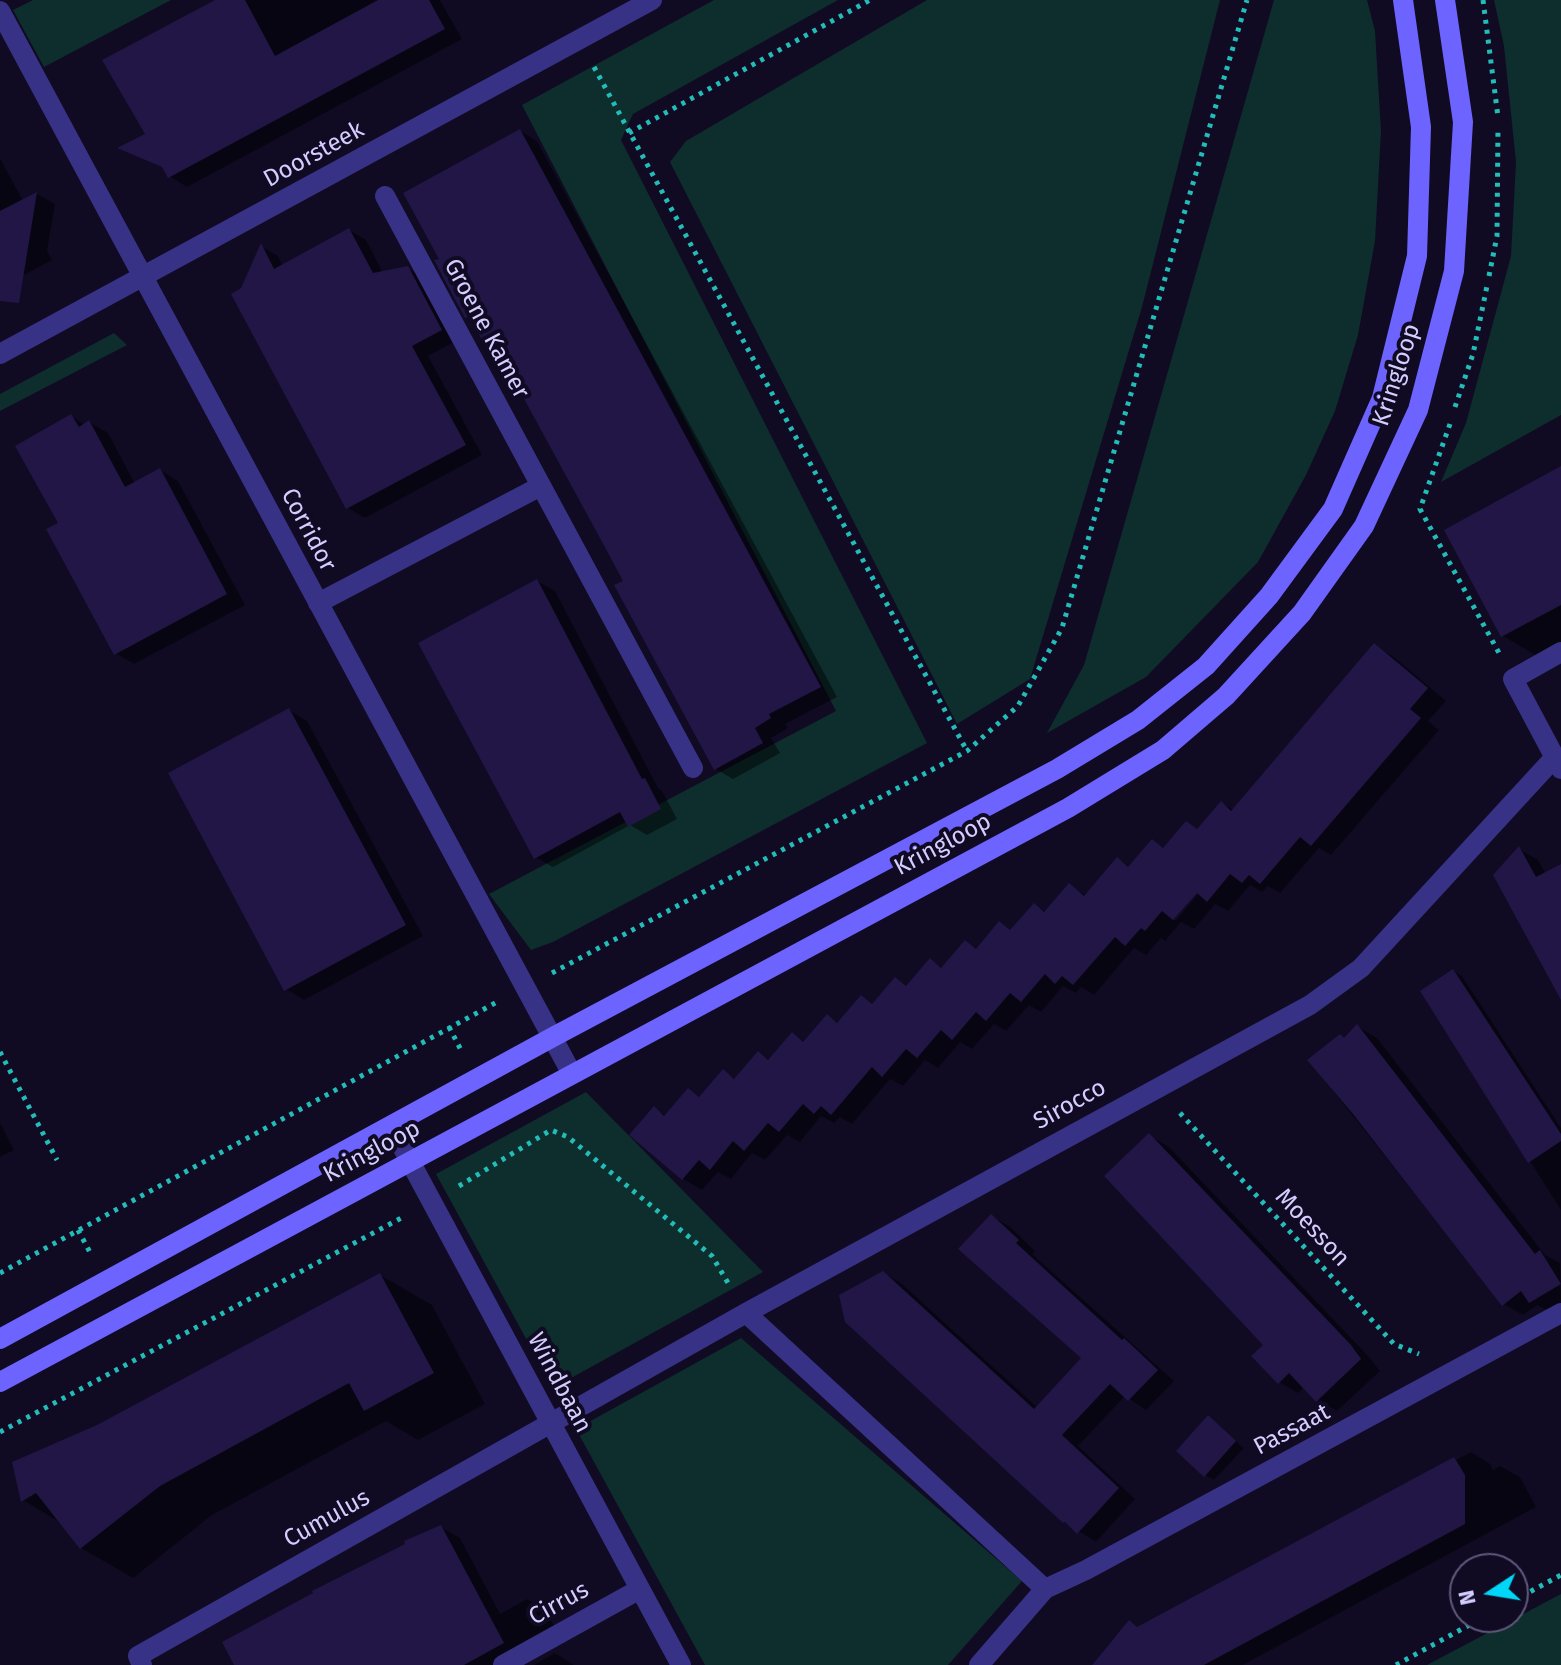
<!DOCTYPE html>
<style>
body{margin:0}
#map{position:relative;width:1561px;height:1665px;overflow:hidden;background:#100b23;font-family:"Fira Sans",sans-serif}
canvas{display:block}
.north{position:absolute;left:1449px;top:1553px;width:80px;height:80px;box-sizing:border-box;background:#100b23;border:2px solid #5e597b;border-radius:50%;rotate:258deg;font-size:22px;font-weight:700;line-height:32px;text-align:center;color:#d4cdff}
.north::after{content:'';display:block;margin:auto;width:28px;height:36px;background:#00d7f8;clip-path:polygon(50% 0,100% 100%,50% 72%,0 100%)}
</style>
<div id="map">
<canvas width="1561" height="1665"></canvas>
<div class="north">N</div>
</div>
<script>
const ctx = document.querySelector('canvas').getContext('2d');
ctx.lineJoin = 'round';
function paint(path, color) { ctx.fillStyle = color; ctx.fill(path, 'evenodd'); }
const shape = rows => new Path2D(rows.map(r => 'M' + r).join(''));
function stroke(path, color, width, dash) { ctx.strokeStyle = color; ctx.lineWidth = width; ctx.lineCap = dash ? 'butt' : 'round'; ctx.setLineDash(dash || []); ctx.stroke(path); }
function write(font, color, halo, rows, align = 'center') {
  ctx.font = font + ' "Fira Sans",sans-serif'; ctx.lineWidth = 8; ctx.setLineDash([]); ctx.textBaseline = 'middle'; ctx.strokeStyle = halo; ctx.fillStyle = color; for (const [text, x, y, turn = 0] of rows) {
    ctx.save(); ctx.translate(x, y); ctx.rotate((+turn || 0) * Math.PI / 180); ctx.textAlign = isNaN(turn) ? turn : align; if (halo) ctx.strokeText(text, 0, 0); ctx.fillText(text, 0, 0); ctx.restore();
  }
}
paint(shape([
 [33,0,171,0,44,67,13,10],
 [714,0,838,0,633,114,621,140,927,743,553,942,531,950,489,894,836,711,522,105],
 [927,0,1220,0,1142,307,1030,679,957,724,670,162,686,141],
 [1274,0,1367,0,1375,31,1381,131,1375,241,1358,335,1335,411,1306,475,1258,562,1146,677,1047,733,1084,665],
 [1494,0,1561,0,1561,415,1441,482,1466,423,1511,256,1516,162,1504,46],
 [114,333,127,345,0,411,0,394],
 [586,1092,763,1272,553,1388,436,1174],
 [741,1338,1022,1581,948,1665,705,1665,576,1429],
 [1561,1594,1561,1665,1427,1665]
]), '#0e2d2d');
paint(shape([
 [220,0,440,0,462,39,187,187,169,176,166,169,121,148,147,134],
 [520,131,537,141,837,697,785,724,788,728,771,738,780,753,733,779,716,769,626,582,519,385,504,376,473,320,467,316,442,260],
 [0,158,23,201,37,194,55,204,47,251,52,260,0,288],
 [349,230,366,240,383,273,407,268,425,278,458,340,428,356,482,455,365,518,348,508,242,290,261,246,278,256,283,267],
 [71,416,85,425,89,422,108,433,135,484,160,470,178,481,245,605,134,664,115,653,61,524],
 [1561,505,1561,643,1537,656,1503,636],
 [537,581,555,591,658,788,662,791,677,819,647,835,630,825,553,867,535,857],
 [1375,646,1394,657,1446,701,1428,721,1439,730,1331,855,1319,848,1280,893,1268,886,1262,892,1250,885,1228,911,1215,904,1194,929,1181,922,1165,941,1161,938,1146,955,1134,948,1094,995,1081,987,1076,993,1063,986,1041,1012,1029,1005,1006,1031,994,1024,972,1049,960,1042,938,1068,925,1060,903,1086,890,1079,852,1124,840,1117,834,1123,821,1116,800,1142,787,1135,765,1160,752,1153,731,1179,718,1172,702,1190,683,1179,654,1109,667,1116,689,1090,701,1098,724,1072,736,1079,758,1053,770,1060,792,1035,805,1042,827,1016,840,1024,862,998,874,1005,896,979,908,987,931,961,943,968,965,942,978,949,999,924,1012,931,1034,905,1046,912,1069,886,1087,896,1117,860,1130,867,1152,841,1165,849,1187,823,1199,830,1221,803,1234,810],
 [1202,884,1205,886,1176,920,1171,920],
 [289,710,307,721,423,936,304,1000,286,989],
 [1519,849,1538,860,1546,874,1561,871,1561,999],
 [1453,971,1462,976,1561,1128,1561,1210,1422,991],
 [1358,1027,1377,1038,1545,1255,1560,1263,1561,1306,1550,1312,1537,1305,1523,1315,1503,1304,1309,1061,1346,1040],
 [0,1123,14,1150,0,1157],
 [1150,1136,1169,1147,1370,1358,1380,1371,1337,1411,1318,1400,1305,1387,1298,1393,1279,1382,1266,1345],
 [992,1217,1009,1226,1035,1251,1032,1254,1174,1381,1146,1410,1125,1396,1078,1446,1135,1499,1096,1542,1064,1522,883,1273,901,1283,1038,1408,1084,1357],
 [380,1275,432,1305,485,1404,418,1440,386,1421,212,1515,133,1578,81,1548,61,1523,23,1500,98,1427],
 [1208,1418,1244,1448,1214,1480,1205,1475],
 [1471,1452,1490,1464,1493,1470,1500,1466,1520,1477,1536,1507,1243,1665,1092,1665,1116,1635,1139,1629],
 [441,1527,460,1538,500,1614,527,1599,546,1610,561,1639,515,1665,236,1665],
 [555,1653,574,1665,534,1665]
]), '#0007');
paint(shape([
 [215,0,245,0,275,56,378,0,429,0,445,29,168,178,162,167,117,148,145,134,102,60],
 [520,129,821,687,769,714,771,718,755,728,763,743,714,770,614,585,623,581,607,551,510,373,502,377,469,316,465,318,434,260,439,259,403,193],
 [37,192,19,303,0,301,0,211],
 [349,228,373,273,408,266,442,330,412,346,466,445,346,509,231,294,241,288,261,243,274,269],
 [71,414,79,427,89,420,125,487,160,468,227,594,114,655,46,529,58,523,15,446],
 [1561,466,1561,605,1501,637,1444,530],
 [537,579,642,779,645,778,661,809,628,827,620,812,534,859,418,643],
 [1374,643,1428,688,1410,709,1421,718,1311,846,1300,837,1260,884,1249,875,1242,883,1230,874,1207,902,1197,893,1173,920,1162,911,1145,931,1141,928,1125,946,1115,937,1073,985,1062,976,1055,984,1045,974,1021,1002,1010,993,986,1021,976,1012,952,1040,941,1030,917,1058,906,1049,882,1077,872,1067,831,1115,821,1106,814,1114,803,1104,779,1132,768,1123,744,1151,733,1141,710,1170,699,1160,682,1180,629,1135,654,1106,664,1116,688,1088,699,1097,723,1069,734,1079,758,1051,768,1060,792,1032,803,1042,827,1014,837,1023,861,995,872,1004,895,977,906,986,930,958,941,968,965,940,976,949,999,921,1010,930,1034,903,1044,912,1069,883,1084,896,1117,857,1128,867,1152,839,1163,848,1186,821,1197,829,1221,801,1231,811],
 [289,708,406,925,284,991,168,773],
 [1519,846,1536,877,1561,864,1561,1000,1493,875],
 [1453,969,1561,1134,1561,1141,1528,1163,1420,991],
 [1357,1024,1535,1254,1540,1250,1561,1284,1529,1303,1521,1291,1502,1306,1353,1114,1307,1060,1340,1034,1344,1038],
 [1149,1133,1351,1345,1361,1359,1316,1402,1289,1373,1278,1384,1251,1356,1263,1345,1104,1176],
 [991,1214,1019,1240,1016,1243,1122,1340,1124,1338,1158,1370,1128,1401,1110,1384,1062,1435,1119,1488,1077,1534,1065,1522,1063,1523,845,1322,839,1295,883,1271,1034,1409,1081,1358,958,1249],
 [380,1273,434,1373,364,1411,349,1383,160,1486,80,1549,36,1493,21,1502,12,1462,97,1425],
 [1208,1415,1236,1441,1204,1477,1176,1451],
 [1454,1457,1465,1475,1465,1524,1204,1665,1092,1665,1129,1620,1137,1627],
 [441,1525,504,1643,464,1665,234,1665,222,1642,313,1593,312,1591,405,1544,404,1541]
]), '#211645');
stroke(shape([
 [1483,0,1498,117],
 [594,67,967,751],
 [629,133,870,0],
 [1489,276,1497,236,1498,127],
 [1455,407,1473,354,1487,286],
 [1450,424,1420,509,1499,653],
 [552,973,967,751,1018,706,1062,628,1247,0],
 [449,1027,462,1052],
 [0,1052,57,1160],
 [1180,1113,1394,1344,1419,1354],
 [459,1186,551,1130,568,1137,712,1256,731,1288],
 [78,1230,92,1256],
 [0,1273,497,1002],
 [0,1432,405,1216],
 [1513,1601,1561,1575],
 [1396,1665,1484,1617]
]), '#23bdb9', 5, [4, 6]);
stroke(shape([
 [0,11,572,1074],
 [385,196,693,768],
 [0,354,652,0],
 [318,603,541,486],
 [1561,652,1513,679,1561,769],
 [391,1126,681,1665],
 [746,1313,1045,1589],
 [142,1665,138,1656,746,1313,1310,1005,1361,968,1555,757],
 [503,1665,640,1589],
 [979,1665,1045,1589,1086,1570,1561,1313]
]), '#383286', 20);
stroke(shape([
 [0,1339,553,1037,1057,769,1138,720,1206,666,1269,596,1333,509,1382,398,1417,256,1421,127,1403,0],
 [0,1382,1068,808,1163,750,1226,696,1302,613,1364,526,1418,410,1454,271,1463,122,1445,0]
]), '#6d64ff', 20);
write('24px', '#d4cdff', '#100b23', [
 ["Doorsteek",314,155,-29],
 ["Groene Kamer",486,329,62],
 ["Kringloop",1397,375,-72],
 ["Corridor",308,530,62],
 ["Kringloop",943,845,-28],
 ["Sirocco",1070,1105,-29],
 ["Kringloop",372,1152,-28],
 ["Moesson",1312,1228,47],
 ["Windbaan",559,1383,62],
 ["Passaat",1292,1430,-28],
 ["Cumulus",327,1519,-29],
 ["Cirrus",559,1604,-29]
]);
</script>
